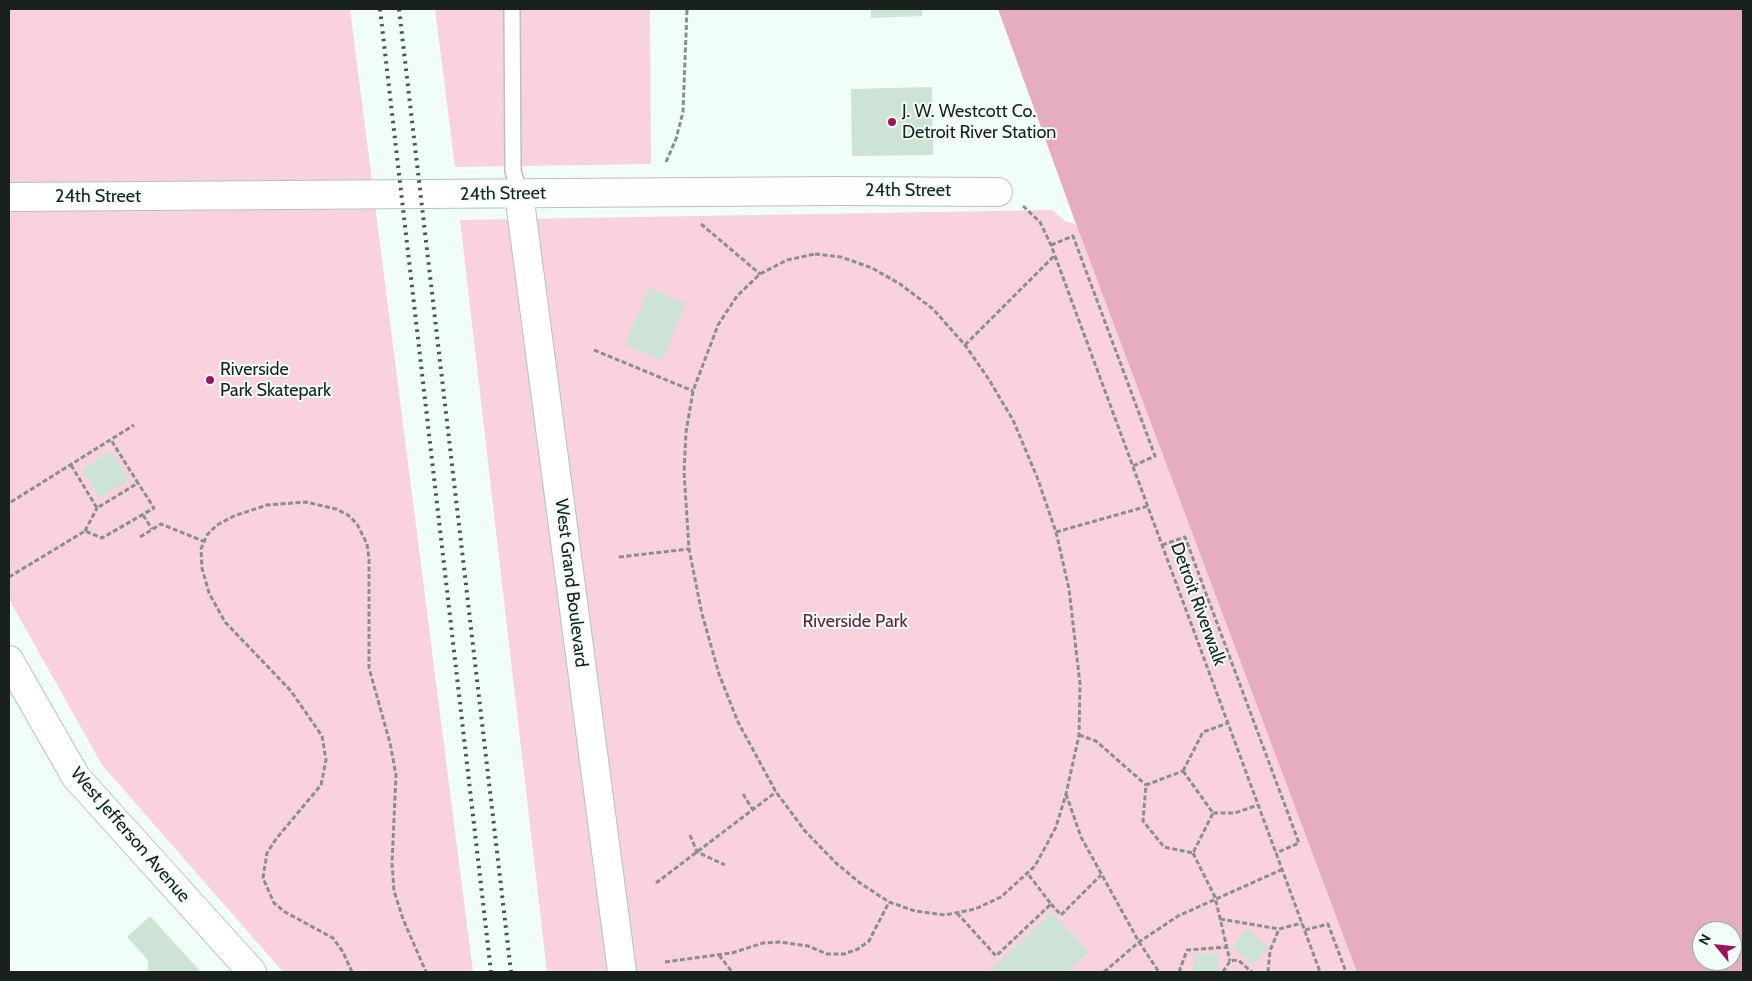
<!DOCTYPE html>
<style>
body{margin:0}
#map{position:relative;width:1752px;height:981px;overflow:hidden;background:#f1fef7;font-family:Cabin,sans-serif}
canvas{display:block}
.frame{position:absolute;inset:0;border:10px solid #19211d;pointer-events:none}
.north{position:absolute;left:1692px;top:921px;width:50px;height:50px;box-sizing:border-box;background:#f1fef7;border:1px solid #9ba6a0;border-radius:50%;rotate:298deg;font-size:14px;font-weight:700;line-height:20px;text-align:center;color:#19211d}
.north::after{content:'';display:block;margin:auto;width:18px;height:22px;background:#a1145d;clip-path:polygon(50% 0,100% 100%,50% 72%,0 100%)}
</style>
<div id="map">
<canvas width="1752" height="981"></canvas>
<div class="frame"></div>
<div class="north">N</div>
</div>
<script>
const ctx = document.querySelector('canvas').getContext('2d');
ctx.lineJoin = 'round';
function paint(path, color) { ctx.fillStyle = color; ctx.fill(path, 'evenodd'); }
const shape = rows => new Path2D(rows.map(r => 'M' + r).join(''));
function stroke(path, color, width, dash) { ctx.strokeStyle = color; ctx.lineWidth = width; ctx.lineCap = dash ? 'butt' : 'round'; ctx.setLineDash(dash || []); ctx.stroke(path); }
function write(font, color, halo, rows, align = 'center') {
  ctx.font = font + ' Cabin,sans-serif'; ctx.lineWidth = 4; ctx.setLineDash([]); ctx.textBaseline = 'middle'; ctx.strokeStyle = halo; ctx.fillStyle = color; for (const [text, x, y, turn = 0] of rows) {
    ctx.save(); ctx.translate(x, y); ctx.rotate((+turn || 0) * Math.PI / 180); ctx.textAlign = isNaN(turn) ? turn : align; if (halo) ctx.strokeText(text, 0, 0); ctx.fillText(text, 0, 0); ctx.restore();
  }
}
paint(shape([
 [9,9,350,9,473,972,283,972,102,765,9,599],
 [435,9,650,9,651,164,455,167],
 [1052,210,1065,221,1076,224,1357,972,547,972,460,220]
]), '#f9d2de');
paint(shape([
 [998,9,1743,9,1743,972,1357,972,1076,224],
 [1702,931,1732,931,1732,961,1702,961]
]), '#e6adc1');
paint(shape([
 [871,9,922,9,922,16,871,18],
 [932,87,933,155,852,156,851,89],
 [649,288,686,303,662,361,625,345],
 [111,451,129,480,99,498,82,469],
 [1051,912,1089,952,1068,972,988,972],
 [150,916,201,972,148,972,148,960,127,937],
 [1247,928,1269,947,1254,965,1232,947],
 [1194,954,1219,955,1218,972,1193,972]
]), '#cce3d6');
const lane = shape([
 [512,9,513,170,519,194]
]);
const street = shape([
 [519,194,622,972],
 [9,197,837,191,998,192],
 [9,660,76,777,252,972]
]);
stroke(lane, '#b0c6ba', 18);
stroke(street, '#b0c6ba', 30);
stroke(shape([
 [666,162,676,139,683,112,687,9],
 [1023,206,1040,222,1051,245,1320,972],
 [701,224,760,274],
 [1051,245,1073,236,1155,456,1133,466],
 [815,254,841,257,872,268,900,284,933,309,965,345,988,378,1013,420,1037,477,1056,532,1069,589,1080,684,1079,735,1066,794,1056,827,1035,866,1001,897,975,909,945,915,915,911,889,902,860,883,836,863,805,831,776,792,738,722,719,674,702,614,689,549,684,472,686,432,693,391,718,325,737,296,760,274,787,260,815,254],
 [965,345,1055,255],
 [594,350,693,391],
 [71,465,97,508,138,483,111,440],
 [11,502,134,425],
 [143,515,152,529],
 [85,531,97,508],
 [1056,532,1148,506],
 [140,537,161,524,203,541],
 [1162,545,1185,537,1299,843,1276,853],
 [619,557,689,549],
 [9,577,85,531,102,538,154,508,138,483],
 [1079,735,1096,741,1146,785],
 [1183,771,1213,813,1193,853,1164,847,1143,821,1146,785,1183,771],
 [1183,771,1203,732,1228,723],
 [743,794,753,810],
 [1066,794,1081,837,1139,942,1159,972],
 [1213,813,1235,813,1258,805],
 [690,835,697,852,725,865],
 [1193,853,1215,897,1230,961],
 [656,883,776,792],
 [1051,904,1061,915,1101,875],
 [957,913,996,956,1051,904,1028,874],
 [1220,919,1279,929,1302,923],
 [1305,930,1328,924,1346,972],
 [719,955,732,972],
 [665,962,732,953,763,943,780,942,808,946,827,954,844,954,858,949,869,941,889,902],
 [352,972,343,952,333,938,285,912,274,903,263,878,267,853,276,839,321,785,326,760,322,736,291,691,225,622,209,593,202,568,201,549,207,535,217,525,234,516,267,505,306,502,336,509,348,515,357,524,367,544,369,558,369,668,390,743,396,775,392,863,394,891,403,919,426,972],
 [1104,972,1139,942,1178,916,1283,869],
 [1179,972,1187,950,1227,947],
 [1223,972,1230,961,1238,960,1252,972],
 [1268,972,1270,951,1279,929]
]), '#86918b', 3, [5, 2.5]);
stroke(lane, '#fff', 15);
stroke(street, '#fff', 28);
stroke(shape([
 [380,9,491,972],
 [399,9,511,972]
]), '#4c5551', 4, [2.5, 5]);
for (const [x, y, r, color] of [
 [892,122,5,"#a1145d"],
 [210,380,5,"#a1145d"]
]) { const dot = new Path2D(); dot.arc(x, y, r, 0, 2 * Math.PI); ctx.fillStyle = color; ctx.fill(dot); stroke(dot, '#f1fef7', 2); }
write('18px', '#19211d', '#f1fef7', [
 ["J. W. Westcott Co.",902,112],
 ["Detroit River Station",902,133],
 ["Riverside",220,370],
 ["Park Skatepark",220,391]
], 'left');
write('18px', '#19211d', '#f1fef7', [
 ["24th Street",908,191],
 ["24th Street",503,194,-1],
 ["24th Street",98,197],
 ["West Grand Boulevard",571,583,83],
 ["Detroit Riverwalk",1198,604,70],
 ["West Jefferson Avenue",130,835,49]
]);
write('18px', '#621f3c', '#f1fef7', [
 ["Riverside Park",855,622]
]);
</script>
